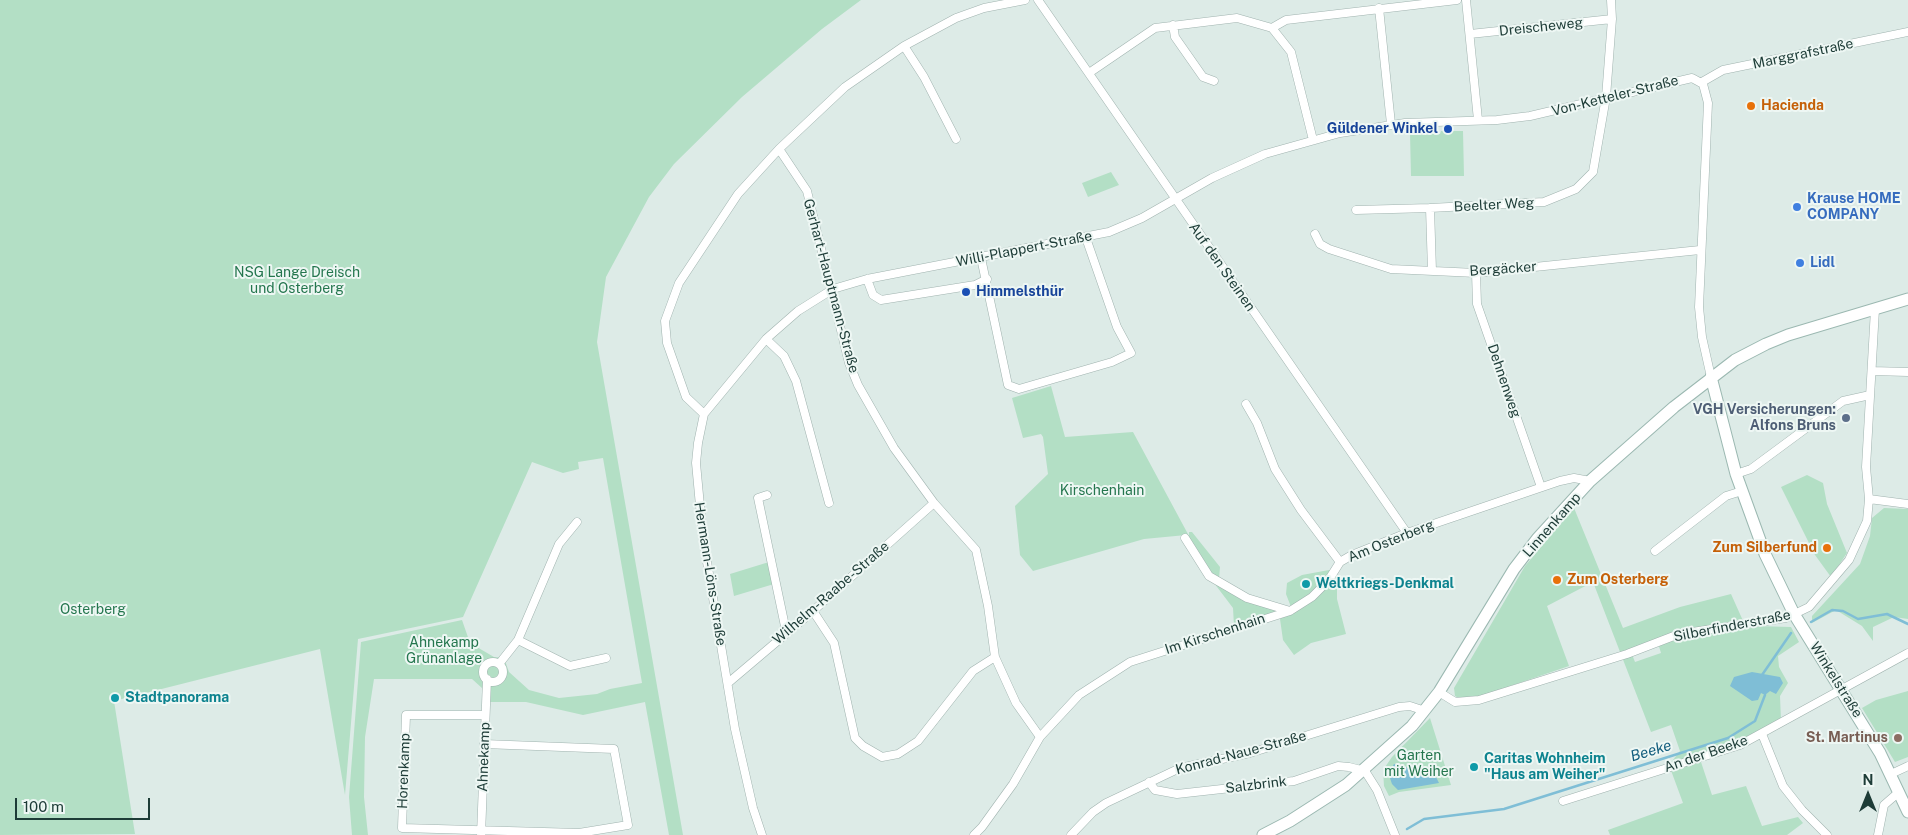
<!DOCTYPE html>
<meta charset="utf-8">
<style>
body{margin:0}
#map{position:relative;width:1908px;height:835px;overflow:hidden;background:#ddebe7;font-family:"Public Sans",sans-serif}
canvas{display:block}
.north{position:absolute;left:1843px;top:770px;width:50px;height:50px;-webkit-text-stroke:4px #eef7f4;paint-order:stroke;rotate:0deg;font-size:14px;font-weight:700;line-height:20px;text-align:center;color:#1d3c37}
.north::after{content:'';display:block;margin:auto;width:18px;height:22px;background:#1d3c37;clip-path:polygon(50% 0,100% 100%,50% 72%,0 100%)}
.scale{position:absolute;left:15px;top:798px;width:135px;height:22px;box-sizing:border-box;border:2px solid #1d3c37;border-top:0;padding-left:6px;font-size:15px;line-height:18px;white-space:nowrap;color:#1d3c37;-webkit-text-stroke:4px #eef7f4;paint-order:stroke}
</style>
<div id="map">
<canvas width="1908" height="835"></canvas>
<div class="north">N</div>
<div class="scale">100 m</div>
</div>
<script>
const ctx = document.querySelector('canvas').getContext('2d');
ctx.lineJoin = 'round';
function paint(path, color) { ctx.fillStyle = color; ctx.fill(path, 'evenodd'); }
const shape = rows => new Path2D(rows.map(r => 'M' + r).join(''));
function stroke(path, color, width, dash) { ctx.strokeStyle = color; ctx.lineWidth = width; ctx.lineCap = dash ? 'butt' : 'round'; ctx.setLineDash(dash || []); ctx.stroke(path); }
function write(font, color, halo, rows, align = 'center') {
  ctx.font = font + ' "Public Sans",sans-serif'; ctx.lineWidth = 4; ctx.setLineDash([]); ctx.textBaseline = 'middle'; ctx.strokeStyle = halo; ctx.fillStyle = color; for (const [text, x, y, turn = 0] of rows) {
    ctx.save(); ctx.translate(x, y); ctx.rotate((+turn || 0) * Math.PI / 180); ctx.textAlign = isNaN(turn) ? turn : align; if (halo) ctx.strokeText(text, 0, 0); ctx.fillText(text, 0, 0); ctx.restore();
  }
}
paint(shape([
 [0,0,861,0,822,29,742,97,674,164,649,197,606,277,597,342,683,835,669,835,645,702,583,715,526,702,490,702,482,694,482,688,472,679,374,679,365,737,364,797,368,835,352,835,349,797,361,642,462,620,470,643,494,657,504,658,509,672,529,690,559,698,597,694,610,689,642,683,603,458,578,462,579,469,563,473,532,462,463,617,358,639,345,795,320,649,114,701,135,834,0,835],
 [1433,131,1433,134,1440,134,1441,131,1463,131,1464,176,1411,176,1410,133],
 [1111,172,1119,185,1088,197,1082,183],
 [1051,386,1065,437,1133,432,1189,536,1189,532,1192,532,1220,567,1219,579,1211,575,1186,535,1144,539,1033,571,1020,555,1015,506,1048,474,1043,437,1041,434,1023,438,1012,398],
 [1807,475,1823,483,1827,504,1847,553,1831,577,1815,555,1781,487],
 [1574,508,1623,628,1680,607,1731,594,1744,623,1678,633,1631,652,1635,662,1661,653,1658,643,1680,635,1755,626,1791,627,1799,642,1778,656,1779,667,1788,683,1780,696,1781,721,1743,741,1699,756,1712,795,1746,786,1762,826,1798,817,1803,823,1787,835,1610,835,1608,830,1683,803,1669,765,1680,751,1671,725,1651,732,1593,582,1547,606,1569,666,1475,698,1461,699,1455,696,1454,688,1525,566],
 [1884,508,1908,509,1908,619,1894,617,1873,627,1873,641,1862,626,1836,610,1812,623,1812,616,1860,564,1870,536,1872,518],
 [769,562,774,584,734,596,730,574],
 [1329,570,1337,575,1337,599,1346,634,1311,643,1294,655,1283,640,1280,619,1291,607,1286,594,1287,583,1302,575],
 [1211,579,1283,611,1234,626,1233,608],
 [1908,691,1908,757,1895,762,1862,708,1876,700],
 [1430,718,1451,785,1399,792,1389,796,1384,786,1383,770,1392,757]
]), '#b3dfc5');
paint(shape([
 [1752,672,1780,677,1783,683,1776,694,1770,691,1765,695,1761,693,1758,700,1752,701,1730,686,1734,677],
 [1394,764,1402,765,1419,774,1434,773,1439,783,1398,790,1392,784,1390,778,1390,771]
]), '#7fbed6');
stroke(shape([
 [1811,622,1832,610,1843,611,1858,619,1887,614,1908,624],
 [1762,675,1791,633],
 [1407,829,1424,819,1504,809,1728,738,1755,721,1765,695]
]), '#7fbed6', 2.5);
const street = shape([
 [1038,0,1407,533],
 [1466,0,1478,120],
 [1379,8,1391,124],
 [1173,25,1175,37,1203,77,1214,81],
 [1272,28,1286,20,1457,0],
 [1470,34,1612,19],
 [904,46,924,77,956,139],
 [1089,73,1155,28,1237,18,1272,28,1291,52,1313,140],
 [1702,82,1723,70,1908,32],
 [779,149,807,191,849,363,858,385,894,448,934,503,976,550,988,606,995,657,1016,703,1040,737],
 [1430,208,1544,202,1576,189,1593,172,1606,97,1612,19,1611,0],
 [1356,210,1430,208,1432,271],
 [1315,234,1320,244,1329,249,1391,269,1476,273,1700,250],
 [981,258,1008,385,1019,389,1112,362,1131,353,1117,327,1086,238],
 [1476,273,1477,304,1541,487],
 [867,279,873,295,881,300,975,285,987,279],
 [766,339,784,356,796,381,829,503],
 [1872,371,1908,372],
 [1246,404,1257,423,1275,469,1301,510,1340,562],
 [704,414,686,397,667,343,665,321,679,283,738,194,779,149,845,87,904,46,956,18,984,8,1025,0],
 [1736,474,1751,469,1843,401,1870,395],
 [767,495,758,498,786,631],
 [1869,499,1908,504],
 [1185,538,1209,576,1247,598,1290,611],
 [1655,551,1726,496,1742,491],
 [813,611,834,643,855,738,863,746,882,757,898,754,918,741,973,671,995,657],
 [518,640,570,666,606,658],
 '483 672a10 10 0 1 1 20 0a10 10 0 1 1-20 0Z',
 [499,664,518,640,559,544,577,522],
 [728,683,813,611,934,503],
 [1439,692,1455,702,1479,700,1627,654,1679,634,1786,618,1809,607,1849,560,1867,521,1869,499,1866,467,1875,309],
 [1762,734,1783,786,1802,810,1827,835],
 [484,744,614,749,628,825,579,833,402,828,406,715,485,715],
 [1891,774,1908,766],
 [1149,782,1155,790,1177,794,1294,781,1338,766,1349,767,1365,771,1377,790,1395,835],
 [1563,801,1740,745,1908,653],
 [481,835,487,679],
 [762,835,753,808,735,729,703,538,696,463,698,443,704,414,766,339,798,311,833,289,867,279,1109,232,1142,218,1212,178,1265,154,1340,133,1405,123,1497,120,1530,116,1692,78,1703,84,1708,103,1699,307,1702,337,1711,377],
 [974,835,982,827,1013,784,1040,737,1079,695,1130,662,1290,611,1312,597,1328,581,1340,562,1352,555,1407,533,1560,481,1574,478,1590,481],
 [1071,835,1093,812,1106,803,1180,768,1250,753,1399,707,1410,706,1425,711],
 [1878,835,1884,805,1899,792]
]);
const secondary = shape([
 [1711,377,1736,474,1765,554,1794,614,1880,753,1908,812],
 [1263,835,1290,821,1346,785,1412,726,1439,692,1514,569,1537,539,1590,481,1674,407,1735,360,1766,344,1788,335,1908,299]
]);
stroke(street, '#a0b3af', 9);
stroke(secondary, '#9bb8b1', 13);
stroke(street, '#fff', 8);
stroke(secondary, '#fff', 11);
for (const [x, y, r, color] of [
 [1751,106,5,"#e8710a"],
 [1448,129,5,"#1a4fb4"],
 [1797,207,5,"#3f7fe0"],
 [1800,263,5,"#3f7fe0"],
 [966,292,5,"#1a4fb4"],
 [1846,418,5,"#5c6f8a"],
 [1827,548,5,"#e8710a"],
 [1557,580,5,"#e8710a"],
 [1306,584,5,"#0f9aa8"],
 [115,698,5,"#0f9aa8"],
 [1898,738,5,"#8d6e63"],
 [1474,767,5,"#0f9aa8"]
]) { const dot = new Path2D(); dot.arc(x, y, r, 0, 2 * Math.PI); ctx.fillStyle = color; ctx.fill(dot); stroke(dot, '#eef7f4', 2); }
write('14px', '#1d3c37', '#eef7f4', [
 ["Dreischeweg",1541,27,-6],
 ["Marggrafstraße",1803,54,-12],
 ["Von-Ketteler-Straße",1615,96,-14],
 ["Beelter Weg",1494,205,-3],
 ["Willi-Plappert-Straße",1024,249,-11],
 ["Auf den Steinen",1222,267,55],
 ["Bergäcker",1503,269,-4],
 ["Gerhart-Hauptmann-Straße",831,286,75],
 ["Dehnenweg",1504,381,71],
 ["Linnenkamp",1552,525,-49],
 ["Am Osterberg",1391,541,-22],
 ["Hermann-Löns-Straße",710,574,81],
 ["Wilhelm-Raabe-Straße",831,593,-41],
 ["Silberfinderstraße",1732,626,-11],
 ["Im Kirschenhain",1215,634,-18],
 ["Winkelstraße",1836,680,58],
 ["Konrad-Naue-Straße",1241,753,-15],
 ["An der Beeke",1706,754,-19],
 ["Ahnekamp",484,757,-88],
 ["Horenkamp",404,771,-88],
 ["Salzbrink",1256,785,-7]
]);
write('bold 14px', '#c56008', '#eef7f4', [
 ["Hacienda",1761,106],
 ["Zum Silberfund",1817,548,"right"],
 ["Zum Osterberg",1567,580]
], 'left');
write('bold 14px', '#164399', '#eef7f4', [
 ["Güldener Winkel",1438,129],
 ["Himmelsthür",976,292,"left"]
], 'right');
write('bold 14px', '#366cbe', '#eef7f4', [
 ["Krause HOME",1807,199],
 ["COMPANY",1807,215],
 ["Lidl",1810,263]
], 'left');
write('14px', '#24764e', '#eef7f4', [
 ["NSG Lange Dreisch",297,273],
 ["und Osterberg",297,289],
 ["Kirschenhain",1102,491],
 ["Osterberg",93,610],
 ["Ahnekamp",444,643],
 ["Grünanlage",444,659],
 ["Garten",1419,756],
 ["mit Weiher",1419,772]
]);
write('bold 14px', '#4e5e75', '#eef7f4', [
 ["VGH Versicherungen:",1836,410],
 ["Alfons Bruns",1836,426]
], 'right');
write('bold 14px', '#0d838f', '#eef7f4', [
 ["Weltkriegs-Denkmal",1316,584],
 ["Stadtpanorama",125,698],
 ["Caritas Wohnheim",1484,759],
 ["\"Haus am Weiher\"",1484,775]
], 'left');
write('bold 14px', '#785e54', '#eef7f4', [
 ["St. Martinus",1888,738]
], 'right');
write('italic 15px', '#125d7d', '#eef7f4', [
 ["Beeke",1651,751,-17]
]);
</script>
